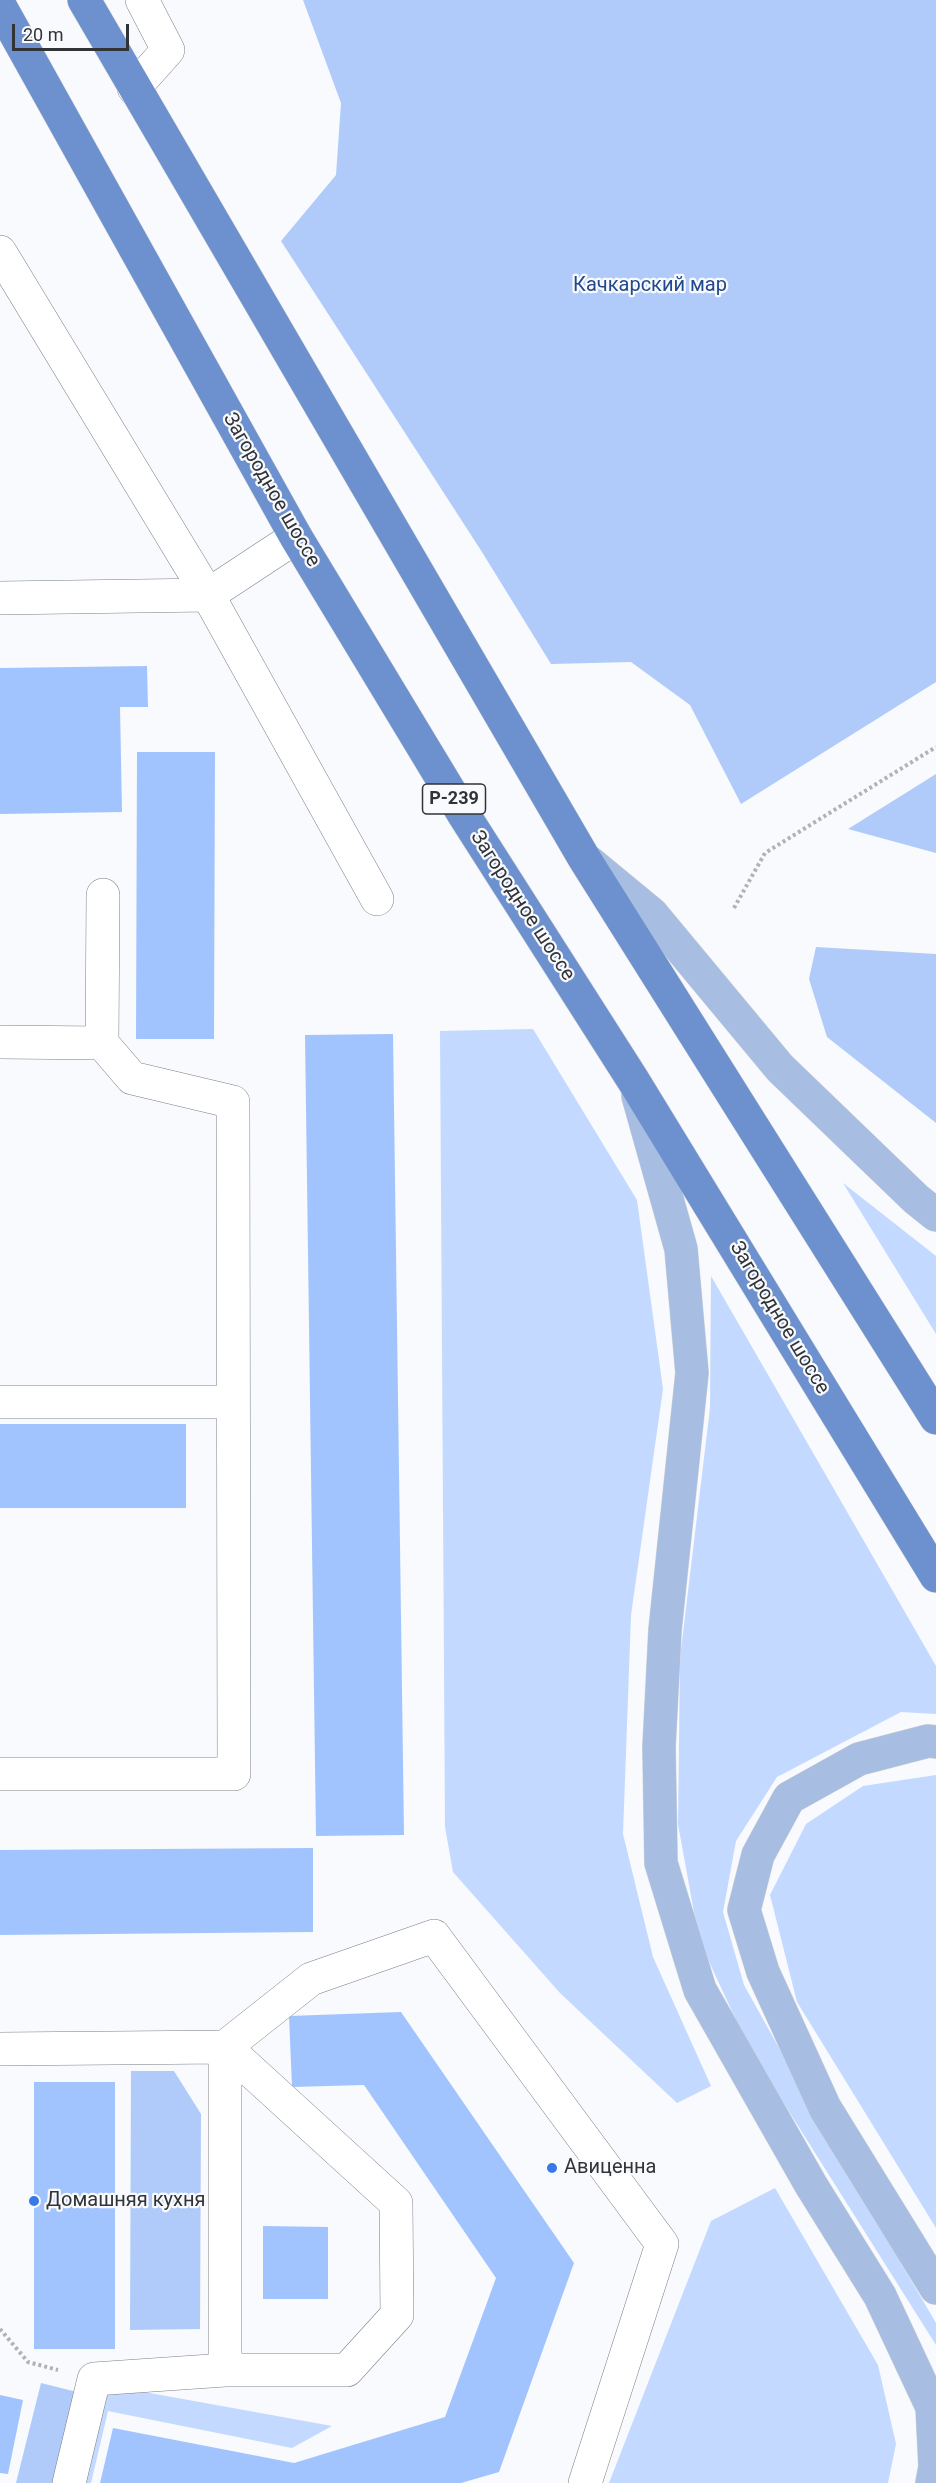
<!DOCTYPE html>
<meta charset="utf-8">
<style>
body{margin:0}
#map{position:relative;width:936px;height:2483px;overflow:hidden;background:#f8fafd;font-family:Roboto,sans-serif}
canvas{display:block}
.scale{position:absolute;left:12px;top:24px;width:117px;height:27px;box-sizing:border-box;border:3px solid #313336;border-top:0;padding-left:8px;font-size:18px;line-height:21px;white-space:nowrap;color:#313336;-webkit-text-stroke:4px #f8fafd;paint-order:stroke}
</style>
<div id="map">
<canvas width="936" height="2483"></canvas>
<div class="scale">20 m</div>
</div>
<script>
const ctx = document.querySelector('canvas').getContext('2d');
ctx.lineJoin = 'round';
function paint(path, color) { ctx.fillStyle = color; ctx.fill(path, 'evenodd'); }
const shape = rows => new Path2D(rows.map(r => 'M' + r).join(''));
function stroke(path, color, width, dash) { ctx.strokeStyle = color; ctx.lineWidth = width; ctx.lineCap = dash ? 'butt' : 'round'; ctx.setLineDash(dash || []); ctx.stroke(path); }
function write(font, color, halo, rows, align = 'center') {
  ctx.font = font + ' Roboto,sans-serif'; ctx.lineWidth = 4.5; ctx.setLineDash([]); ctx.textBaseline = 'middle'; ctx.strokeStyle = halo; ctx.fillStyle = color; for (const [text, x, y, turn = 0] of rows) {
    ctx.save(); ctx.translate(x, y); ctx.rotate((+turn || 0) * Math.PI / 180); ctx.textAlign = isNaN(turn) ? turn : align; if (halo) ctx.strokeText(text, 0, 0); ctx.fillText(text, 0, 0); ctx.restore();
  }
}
paint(shape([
 [533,1029,637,1200,663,1389,631,1615,623,1834,653,1957,711,2086,677,2103,560,1993,453,1872,445,1827,440,1031],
 [843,1183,936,1256,936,1334],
 [711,1276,936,1666,936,1714,901,1712,777,1777,736,1841,723,1912,744,1985,861,2195,936,2323,936,2345,749,2048,699,1940,678,1824,680,1658,710,1408],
 [936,1775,936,2228,797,2002,770,1895,806,1824,863,1786],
 [775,2188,878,2365,896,2444,888,2483,609,2483,711,2221],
 [100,2384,332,2426,292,2448,108,2411,91,2483,78,2483]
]), '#c3d9ff');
paint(shape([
 [303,0,936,0,936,682,741,804,690,705,631,662,551,664,482,552,281,241,336,175,341,103],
 [936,774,936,853,848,829],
 [816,947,936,954,936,1123,827,1037,809,979],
 [131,2071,174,2071,201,2114,200,2329,130,2330],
 [41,2383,77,2392,52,2483,16,2483]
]), '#b0cbfa');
paint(shape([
 [147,666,148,707,120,707,122,812,0,814,0,668],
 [137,752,215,752,214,1039,136,1039],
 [393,1034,404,1835,316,1836,305,1035],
 [0,1424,186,1424,186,1508,0,1508],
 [313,1848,313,1932,0,1935,0,1850],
 [401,2012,574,2263,499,2472,461,2483,100,2483,113,2428,294,2463,445,2417,496,2278,364,2085,292,2087,289,2016],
 [34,2082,115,2082,115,2349,34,2349],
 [263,2226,328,2227,328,2299,263,2299],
 [0,2395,23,2400,8,2474,0,2473]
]), '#a2c4fe');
const minor = shape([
 [134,88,168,50,142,0],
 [0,252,208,595,377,899],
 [0,598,208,595,296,537],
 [0,1042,102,1043,103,895],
 [0,1402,233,1402],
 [0,1774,234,1774,233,1102,132,1078,102,1043],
 [0,2049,225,2047,311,1979,434,1936,662,2244,585,2483],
 [225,2370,347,2370,397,2315,396,2203,225,2047],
 [69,2483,94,2379,225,2370,225,2047]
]);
const major = shape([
 [589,862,652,914,780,1068,916,1199,936,1215],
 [638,1096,681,1249,692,1373,665,1630,659,1747,661,1863,700,1990,811,2185,880,2296,932,2407,935,2467,932,2483],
 [936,1742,928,1741,859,1759,789,1798,758,1855,744,1910,763,1972,825,2108,936,2288]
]);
const highway = shape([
 [84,0,584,858,936,1418],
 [0,6,296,537,464,815,633,1080,936,1576]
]);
stroke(minor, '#7b8087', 34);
stroke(major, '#d6d6d7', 34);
stroke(highway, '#d6d6d7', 34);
stroke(shape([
 [734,908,765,853,936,747],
 [0,2329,28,2362,58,2370]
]), '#b0b2b5', 4, [3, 3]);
stroke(minor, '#fff', 33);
stroke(major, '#a7bde2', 33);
stroke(highway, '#6d91ce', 33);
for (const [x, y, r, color] of [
 [552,2168,6,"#3978e7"],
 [34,2201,6,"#3978e7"]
]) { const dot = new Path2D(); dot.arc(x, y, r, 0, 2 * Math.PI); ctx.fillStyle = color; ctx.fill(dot); stroke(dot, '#f8fafd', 2); }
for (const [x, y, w] of [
 [454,799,63]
]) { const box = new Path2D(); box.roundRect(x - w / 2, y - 15, w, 30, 4.5); ctx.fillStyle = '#f8fafd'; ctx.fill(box); stroke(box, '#313336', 1.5); }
write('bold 18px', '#313336', null, [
 ["Р-239",454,799]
]);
write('20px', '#22498b', '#f8fafd', [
 ["Качкарский мар",650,286]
]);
write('20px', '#313336', '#f8fafd', [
 ["Загородное шоссе",271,490,60],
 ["Загородное шоссе",522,906,57],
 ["Загородное шоссе",779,1318,59]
]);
write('20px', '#313336', '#f8fafd', [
 ["Авиценна",564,2168],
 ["Домашняя кухня",46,2201]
], 'left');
</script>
